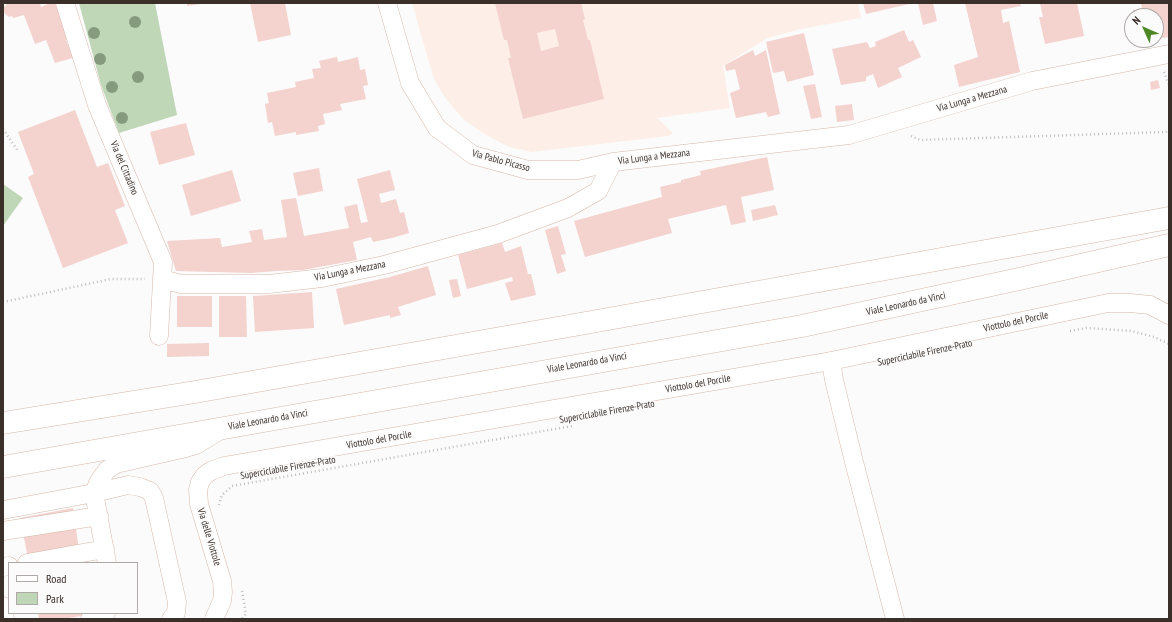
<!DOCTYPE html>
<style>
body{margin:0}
#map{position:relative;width:1172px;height:622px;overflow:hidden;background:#fbfbfb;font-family:"PT Sans Narrow",sans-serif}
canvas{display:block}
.frame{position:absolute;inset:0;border:4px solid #3a2f29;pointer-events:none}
.legend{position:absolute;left:8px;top:562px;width:130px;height:52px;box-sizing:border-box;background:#fbfbfb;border:1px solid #aea9a7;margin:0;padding:5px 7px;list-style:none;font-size:12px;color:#3a2f29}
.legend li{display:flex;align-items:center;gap:8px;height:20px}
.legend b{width:20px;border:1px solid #aea9a7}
.north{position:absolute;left:1124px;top:8px;width:40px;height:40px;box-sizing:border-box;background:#fbfbfb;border:1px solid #aea9a7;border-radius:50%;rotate:315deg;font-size:11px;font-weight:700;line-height:16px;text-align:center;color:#3a2f29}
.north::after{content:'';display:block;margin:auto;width:14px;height:18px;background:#4e8824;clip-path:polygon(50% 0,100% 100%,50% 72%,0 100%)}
</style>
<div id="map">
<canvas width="1172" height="622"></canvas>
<div class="frame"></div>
<ul class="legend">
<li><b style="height:5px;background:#fff"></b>Road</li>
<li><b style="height:11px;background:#bfd6b7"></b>Park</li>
</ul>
<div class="north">N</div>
</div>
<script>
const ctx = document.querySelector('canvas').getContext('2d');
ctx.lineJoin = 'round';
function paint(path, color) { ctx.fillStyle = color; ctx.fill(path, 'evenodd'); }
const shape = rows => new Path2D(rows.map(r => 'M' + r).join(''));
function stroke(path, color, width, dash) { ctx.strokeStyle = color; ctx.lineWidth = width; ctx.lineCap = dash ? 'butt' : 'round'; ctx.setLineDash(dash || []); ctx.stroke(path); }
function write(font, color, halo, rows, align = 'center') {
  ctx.font = font + ' "PT Sans Narrow",sans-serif'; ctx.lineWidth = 3.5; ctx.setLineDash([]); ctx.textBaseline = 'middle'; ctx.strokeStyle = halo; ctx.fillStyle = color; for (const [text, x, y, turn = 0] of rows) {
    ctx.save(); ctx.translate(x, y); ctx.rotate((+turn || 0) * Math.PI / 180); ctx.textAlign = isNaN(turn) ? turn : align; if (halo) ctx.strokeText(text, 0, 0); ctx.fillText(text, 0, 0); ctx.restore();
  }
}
paint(shape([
 [412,3,858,3,861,18,801,29,767,38,723,66,730,108,657,118,673,133,668,136,532,152,509,147,486,135,464,120,446,99,436,83,432,73]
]), '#fdefe7');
paint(shape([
 [79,3,155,3,177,115,119,133,101,85],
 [3,184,23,198,3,226]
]), '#bfd6b7');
paint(shape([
 [8,3,40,3,41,7,50,3,55,3,68,39,66,40,73,58,55,63,46,40,35,44,24,15,13,18,12,16,9,17,4,13,4,7],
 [187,3,201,3,201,4,187,6],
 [250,3,285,3,291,35,258,42],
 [495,3,581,3,585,19,583,20,588,40,590,40,604,99,523,119,508,58,511,58,507,40,504,40],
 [555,29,559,46,541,51,537,33],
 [863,3,909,3,909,4,866,14],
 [918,3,933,3,937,21,923,25],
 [965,3,1020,3,1021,6,1001,10,1003,23,1009,21,1020,72,959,87,954,65,978,57],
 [1040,3,1077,3,1084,36,1045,44,1039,17,1043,17],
 [1141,3,1169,3,1169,37,1156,39,1156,16,1134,16,1133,10,1142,9],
 [904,30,909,42,913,40,921,57,898,68,902,77,878,88,873,74,866,77,866,81,841,85,832,49,867,42,870,48,876,46,875,42],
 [804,33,814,75,787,82,784,71,773,73,766,42],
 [753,50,755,56,766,50,780,114,768,117,766,112,736,118,730,93,740,89,735,69,726,71,725,65],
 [337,57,338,62,358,57,360,70,365,69,368,85,363,86,366,99,340,104,342,110,323,114,325,124,318,126,319,131,296,135,296,132,275,136,272,122,268,123,265,104,269,103,267,93,296,87,295,82,314,78,312,69,321,68,319,61],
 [1158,80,1160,88,1151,90,1150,82],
 [815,84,822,117,811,119,803,86],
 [852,104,854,120,837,122,835,106],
 [75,110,97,167,108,163,125,206,115,210,128,243,63,268,28,177,34,174,18,132],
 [186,123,195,155,159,165,150,132],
 [767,157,774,190,741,197,746,222,731,225,726,205,668,219,672,233,585,257,574,221,662,197,660,187,681,182,681,180,701,175,700,171],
 [319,168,323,191,298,196,293,173],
 [232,170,241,201,191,216,182,185],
 [390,170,395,190,379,194,381,203,396,199,400,213,404,212,409,233,392,238,373,242,371,237,353,242,357,260,303,270,277,271,251,273,176,271,167,241,220,238,222,247,252,242,249,231,262,229,264,240,287,237,281,200,296,198,304,236,349,228,344,207,357,204,361,223,368,222,357,179],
 [775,205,778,215,753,221,751,210],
 [558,226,566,254,561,255,566,271,557,274,545,230],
 [502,243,505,252,521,246,528,274,531,274,536,295,511,301,505,283,513,281,512,277,467,289,458,255],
 [428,266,436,295,398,307,401,315,390,318,390,315,344,325,336,289,390,277],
 [457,279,461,296,453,298,449,280],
 [312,292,314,328,255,332,253,296],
 [177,296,212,296,212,327,177,327],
 [219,296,246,296,247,337,219,337],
 [209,343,209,356,167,357,167,344],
 [73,508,81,563,29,563,20,518],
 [38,613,88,613,88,615,62,619,39,619]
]), '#f4d2ce');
const minor = shape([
 [65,3,97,105,163,262,159,336],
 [387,3,410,83,437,128,473,155,528,170,578,170,613,162,849,135,1032,81,1169,54],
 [162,279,181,284,269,284,322,278,384,265,498,234,568,208,598,191,613,162],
 [831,361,834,380,854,462,895,619],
 [3,510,94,493,99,481,107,470,116,464,186,448,196,445,219,431],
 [3,531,99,516],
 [27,563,105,549],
 [107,563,94,493,128,485,140,487,150,491,154,498,177,602,176,613,171,619],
 [3,567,9,566],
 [3,606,5,619],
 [90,619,106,613],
 [214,619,222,601,223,592,222,581,199,504,198,490,200,482,205,475,211,471,224,466,831,361,1108,303,1130,303,1150,305,1169,315]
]);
const highway = shape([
 [3,423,195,392,597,321,1169,218],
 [3,467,802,326,1019,279,1169,245]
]);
stroke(minor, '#d4b8a9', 19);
stroke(highway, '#d4b8a9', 23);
stroke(shape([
 [1164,72,1169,85],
 [3,129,18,151],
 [911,136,920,140,1166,132,1169,130],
 [3,302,111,279,145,279],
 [1070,331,1086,328,1132,331,1154,337,1169,344],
 [219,505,222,495,232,486,572,426],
 [242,591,246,614,242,619]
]), '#c0bdbb', 2.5, [1, 3]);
stroke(minor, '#fff', 18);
stroke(highway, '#fff', 22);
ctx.fillStyle = '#869b7e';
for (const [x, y] of [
 [135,22],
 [94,33],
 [100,59],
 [138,77],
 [112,87],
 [122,118]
]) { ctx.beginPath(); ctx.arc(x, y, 6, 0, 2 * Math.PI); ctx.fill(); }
write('10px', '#3a2f29', '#fbfbfb', [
 ["Via Lunga a Mezzana",972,99,-16],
 ["Via Lunga a Mezzana",654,157,-7],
 ["Via Pablo Picasso",501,161,15],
 ["Via del Cittadino",124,168,67],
 ["Via Lunga a Mezzana",350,271,-11],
 ["Viale Leonardo da Vinci",906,304,-12],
 ["Viottolo del Porcile",1016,322,-12],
 ["Superciclabile Firenze-Prato",925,353,-12],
 ["Viale Leonardo da Vinci",587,363,-10],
 ["Viottolo del Porcile",698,384,-10],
 ["Superciclabile Firenze-Prato",607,412,-10],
 ["Viale Leonardo da Vinci",268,420,-10],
 ["Viottolo del Porcile",379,440,-10],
 ["Superciclabile Firenze-Prato",288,468,-10],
 ["Via delle Viottole",209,537,73]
]);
</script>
